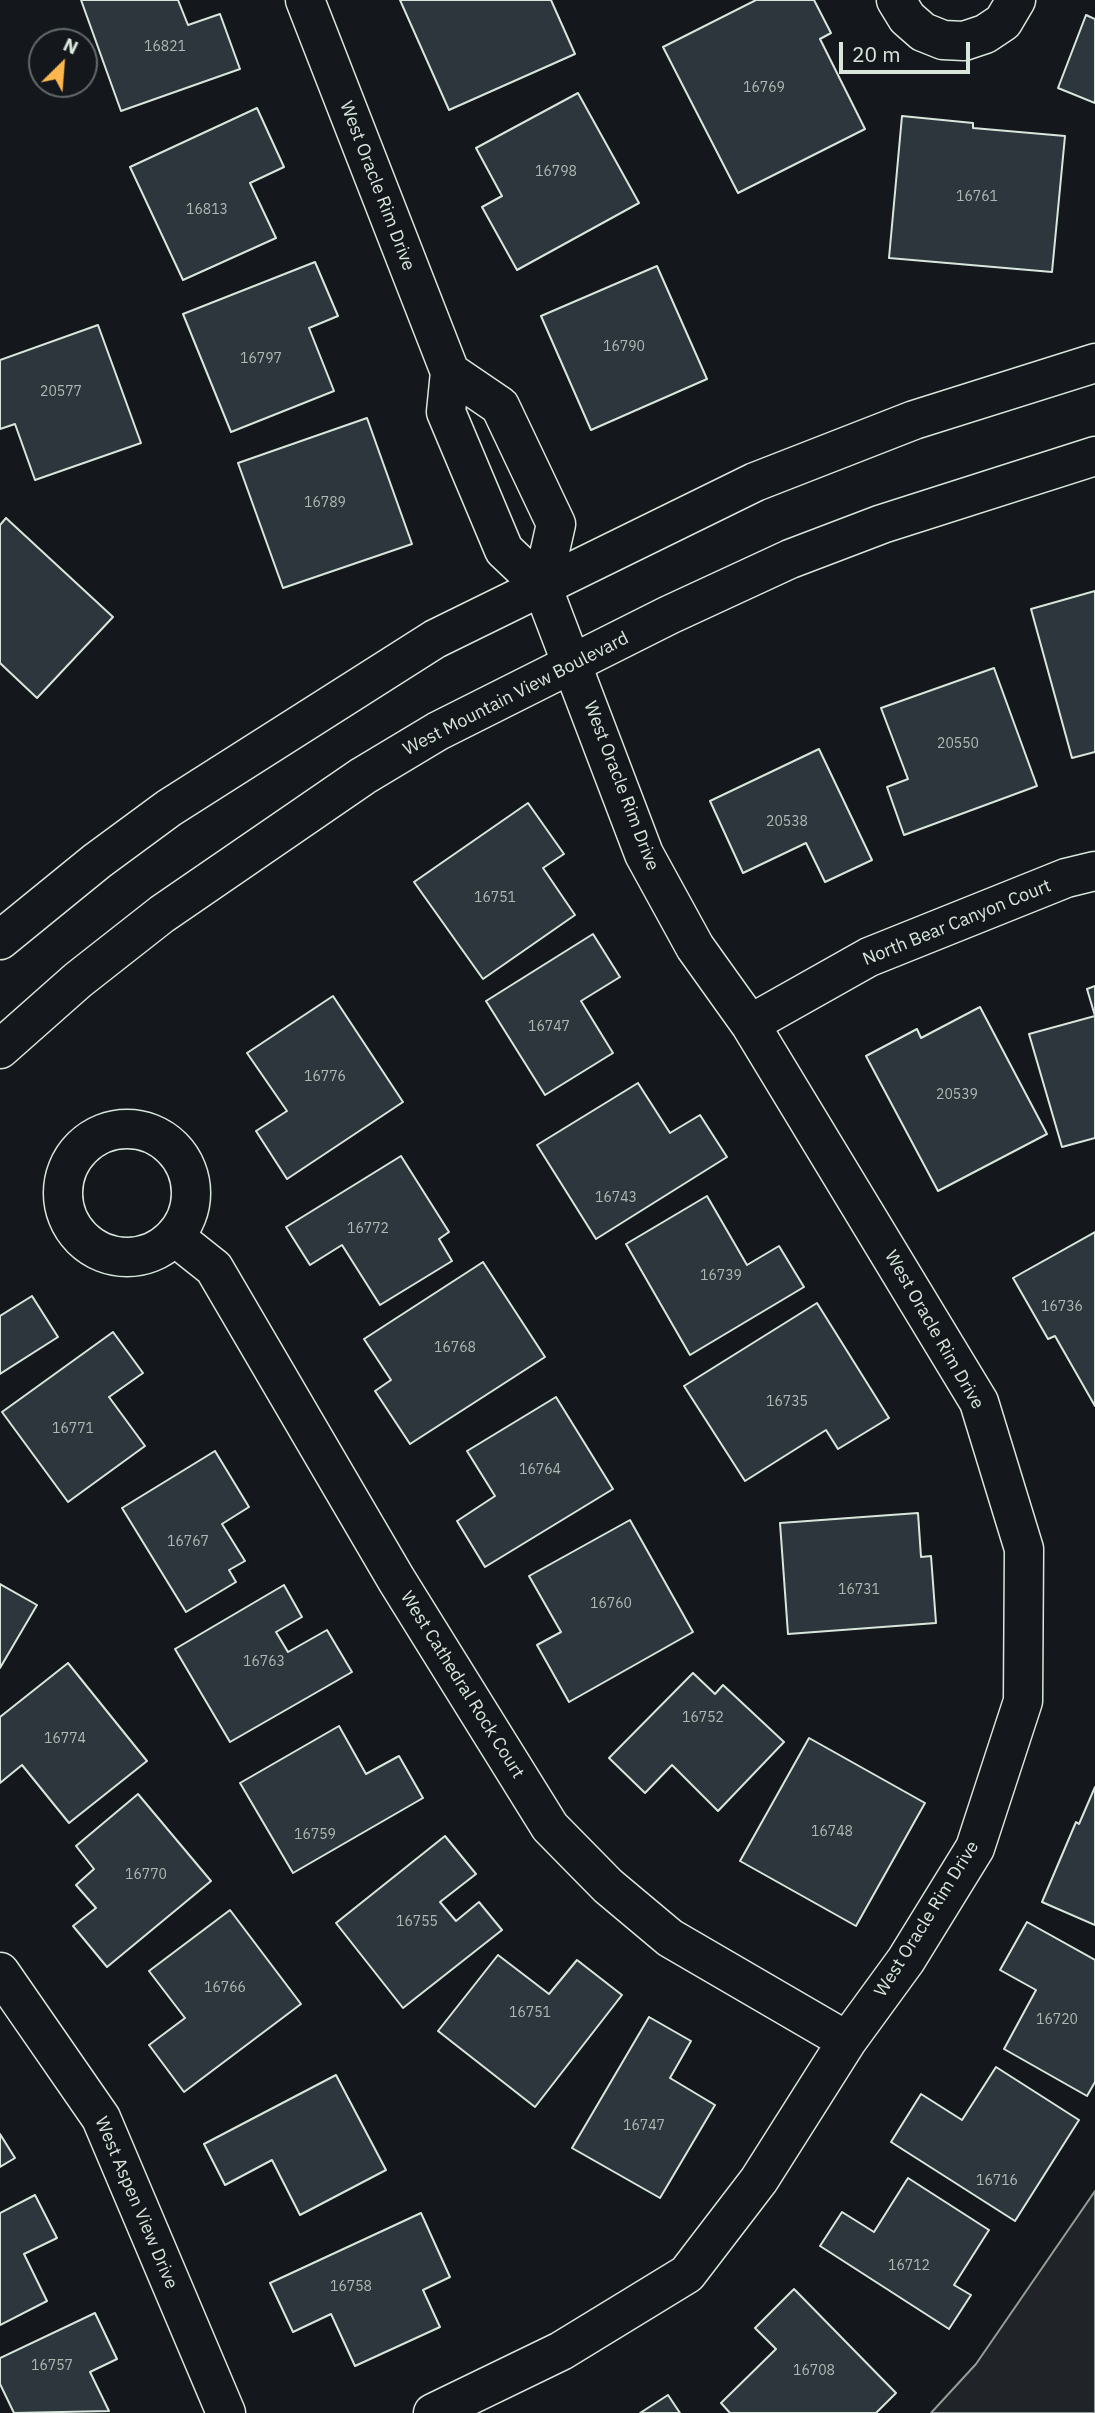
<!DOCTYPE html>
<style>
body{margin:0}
#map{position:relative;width:1095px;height:2413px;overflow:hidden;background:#14181c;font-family:"IBM Plex Sans",sans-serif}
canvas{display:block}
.north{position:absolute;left:28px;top:28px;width:70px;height:70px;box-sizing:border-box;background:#14181c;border:2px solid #626a69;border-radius:50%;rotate:25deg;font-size:19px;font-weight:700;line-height:28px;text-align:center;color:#d8e6dc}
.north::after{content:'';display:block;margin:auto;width:24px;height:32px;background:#ffb74d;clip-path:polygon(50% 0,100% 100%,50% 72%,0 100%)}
.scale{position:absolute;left:839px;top:42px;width:131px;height:32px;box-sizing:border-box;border:4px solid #d8e6dc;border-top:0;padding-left:9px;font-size:21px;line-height:24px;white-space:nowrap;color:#d8e6dc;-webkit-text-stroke:5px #14181c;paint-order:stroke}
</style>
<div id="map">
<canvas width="1095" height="2413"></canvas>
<div class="north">N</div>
<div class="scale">20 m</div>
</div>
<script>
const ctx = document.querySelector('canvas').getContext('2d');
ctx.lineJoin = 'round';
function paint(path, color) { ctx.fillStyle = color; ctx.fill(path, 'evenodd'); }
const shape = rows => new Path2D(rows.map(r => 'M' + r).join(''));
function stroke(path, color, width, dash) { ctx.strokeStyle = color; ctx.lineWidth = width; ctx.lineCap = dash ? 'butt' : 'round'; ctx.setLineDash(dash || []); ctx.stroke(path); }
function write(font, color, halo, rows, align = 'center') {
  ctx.font = font + ' "IBM Plex Sans",sans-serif'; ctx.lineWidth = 5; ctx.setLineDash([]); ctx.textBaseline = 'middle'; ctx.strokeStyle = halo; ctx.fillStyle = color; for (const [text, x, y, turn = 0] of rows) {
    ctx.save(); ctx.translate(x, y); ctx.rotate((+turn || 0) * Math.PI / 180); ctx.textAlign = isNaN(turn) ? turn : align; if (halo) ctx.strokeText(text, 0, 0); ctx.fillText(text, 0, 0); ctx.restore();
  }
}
const green = shape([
 [1095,2191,1095,2413,931,2413,976,2364,1095,2191]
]);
paint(green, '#202428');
stroke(green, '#939e99', 2);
const building = shape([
 [81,0,178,0,188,25,220,14,240,69,121,111,81,0],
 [400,0,551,0,575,54,449,110,400,0],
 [756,0,814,0,831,33,820,39,865,129,738,193,663,47,756,0],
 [1086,15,1095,19,1095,103,1058,88,1086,15],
 [578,93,639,203,517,270,482,207,502,196,476,148,578,93],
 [257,108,284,167,250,183,276,238,183,280,130,167,257,108],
 [902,116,973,123,973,128,1065,136,1052,272,889,258,902,116],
 [315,262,338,316,309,328,334,391,231,432,183,314,315,262],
 [657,266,707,379,591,430,541,316,657,266],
 [98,325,141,443,35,480,15,424,0,429,0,360,98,325],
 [367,418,412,544,283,588,238,463,367,418],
 [6,518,113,617,37,698,0,663,0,525,6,518],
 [1095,591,1095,752,1072,758,1031,609,1095,591],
 [994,668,1037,786,904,835,887,787,908,779,881,708,994,668],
 [819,749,872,860,825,882,806,843,743,873,710,801,819,749],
 [528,803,564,854,543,868,575,915,483,979,414,882,528,803],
 [593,934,620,977,581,1001,613,1053,545,1095,486,1001,593,934],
 [1095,986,1095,1138,1062,1147,1029,1034,1095,1016,1087,989,1095,986],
 [333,996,403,1102,287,1179,256,1131,287,1111,247,1053,333,996],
 [980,1007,1047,1134,938,1191,866,1056,917,1029,921,1038,980,1007],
 [638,1083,670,1133,700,1115,727,1157,596,1239,537,1145,638,1083],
 [401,1156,449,1232,439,1239,452,1261,380,1305,342,1245,310,1265,286,1227,401,1156],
 [707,1196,747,1265,779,1246,804,1287,690,1355,626,1244,707,1196],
 [1095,1232,1095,1406,1055,1336,1048,1339,1013,1278,1095,1232],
 [483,1262,545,1357,410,1444,375,1391,391,1380,364,1339,483,1262],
 [32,1296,58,1337,0,1374,0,1316,32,1296],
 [817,1303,889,1418,838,1449,826,1430,745,1481,684,1386,817,1303],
 [113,1332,143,1373,109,1397,145,1446,68,1502,2,1412,113,1332],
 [556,1397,613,1489,485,1567,457,1521,495,1496,467,1451,556,1397],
 [215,1451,249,1507,222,1524,245,1561,229,1570,236,1582,186,1612,122,1508,215,1451],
 [918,1513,921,1557,931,1556,936,1623,788,1634,780,1523,918,1513],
 [630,1520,693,1632,569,1702,537,1645,561,1632,529,1576,630,1520],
 [0,1584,37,1605,0,1668,0,1584],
 [284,1585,302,1617,276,1632,288,1652,327,1630,352,1672,230,1742,175,1649,284,1585],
 [68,1663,147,1761,69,1823,22,1765,0,1783,0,1717,68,1663],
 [693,1673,715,1694,723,1685,784,1742,718,1811,672,1765,645,1793,609,1758,693,1673],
 [339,1726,366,1774,399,1756,423,1798,293,1873,240,1783,339,1726],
 [809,1738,925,1803,856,1926,740,1861,809,1738],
 [1095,1787,1095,1925,1042,1902,1076,1822,1079,1824,1095,1787],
 [138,1794,211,1881,107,1967,73,1926,96,1908,76,1885,94,1869,76,1846,138,1794],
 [445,1836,476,1874,440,1902,456,1921,479,1902,502,1930,403,2008,336,1923,445,1836],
 [230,1910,301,2004,184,2092,149,2045,185,2018,149,1971,230,1910],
 [1027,1922,1095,1960,1095,2082,1087,2096,1004,2049,1036,1990,1000,1970,1027,1922],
 [498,1955,549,1994,577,1960,622,1995,535,2107,438,2031,498,1955],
 [649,2017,691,2041,670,2078,715,2105,660,2198,572,2148,649,2017],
 [996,2067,1079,2120,1015,2221,891,2142,921,2094,962,2120,996,2067],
 [336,2075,386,2170,300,2215,272,2160,225,2185,204,2144,336,2075],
 [0,2134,15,2158,0,2167,0,2134],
 [908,2178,989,2230,954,2285,971,2295,949,2329,820,2246,842,2212,874,2232,908,2178],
 [35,2195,57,2238,24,2254,47,2301,0,2325,0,2213,35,2195],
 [421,2213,450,2277,423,2290,440,2327,355,2366,331,2314,293,2332,270,2283,421,2213],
 [794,2289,896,2393,876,2413,730,2413,721,2403,776,2349,755,2328,794,2289],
 [95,2313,117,2359,90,2372,109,2411,14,2413,0,2384,0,2358,95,2313],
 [668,2395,680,2413,640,2413,668,2395]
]);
paint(building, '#2c363c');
stroke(building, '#d8e6dc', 2);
const minor = shape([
 [305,0,450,372,446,412,504,550,542,586,644,854,695,947,750,1024,979,1402,1024,1549,1023,1701,975,1848,906,1960,847,2041,759,2180,687,2274,561,2351,433,2413],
 [896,0,907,18,923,32,943,40,964,41,985,34,1003,22,1016,0],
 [450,372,500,406,556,524,542,586],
 [750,1024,869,957,1066,878,1095,871],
 '63 1193a64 64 0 1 1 128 0a64 64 0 1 1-128 0Z',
 [175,1237,214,1268,396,1579,550,1827,608,1886,670,1938,847,2041],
 [0,1972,101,2118,226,2413]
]);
const tertiary = shape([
 [0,940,97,861,169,808,435,639,755,482,914,420,1095,363],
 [0,1049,78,980,162,914,363,776,438,731,669,615,790,559,882,524,1095,456]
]);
stroke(minor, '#d8e6dc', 41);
stroke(tertiary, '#d8e6dc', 41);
stroke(minor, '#14181c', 38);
stroke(tertiary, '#14181c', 38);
write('14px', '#adbab4', null, [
 ["16821",165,47],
 ["16769",764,88],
 ["16798",556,172],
 ["16761",977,197],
 ["16813",207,210],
 ["16790",624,347],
 ["16797",261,359],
 ["20577",61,392],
 ["16789",325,503],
 ["20550",958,744],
 ["20538",787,822],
 ["16751",495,898],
 ["16747",549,1027],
 ["16776",325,1077],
 ["20539",957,1095],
 ["16743",616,1198],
 ["16772",368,1229],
 ["16739",721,1276],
 ["16736",1062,1307],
 ["16768",455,1348],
 ["16735",787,1402],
 ["16771",73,1429],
 ["16764",540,1470],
 ["16767",188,1542],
 ["16731",859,1590],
 ["16760",611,1604],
 ["16763",264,1662],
 ["16752",703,1718],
 ["16774",65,1739],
 ["16748",832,1832],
 ["16759",315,1835],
 ["16770",146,1875],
 ["16755",417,1922],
 ["16766",225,1988],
 ["16751",530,2013],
 ["16720",1057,2020],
 ["16747",644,2126],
 ["16716",997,2181],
 ["16712",909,2266],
 ["16758",351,2287],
 ["16757",52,2366],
 ["16708",814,2371]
]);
write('18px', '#d8e6dc', '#14181c', [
 ["West Oracle Rim Drive",377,186,69],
 ["West Mountain View Boulevard",516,694,-27],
 ["West Oracle Rim Drive",621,786,69],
 ["North Bear Canyon Court",957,923,-22],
 ["West Oracle Rim Drive",934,1330,60],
 ["West Cathedral Rock Court",462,1685,58],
 ["West Oracle Rim Drive",927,1919,-58],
 ["West Aspen View Drive",136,2203,67]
]);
</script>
